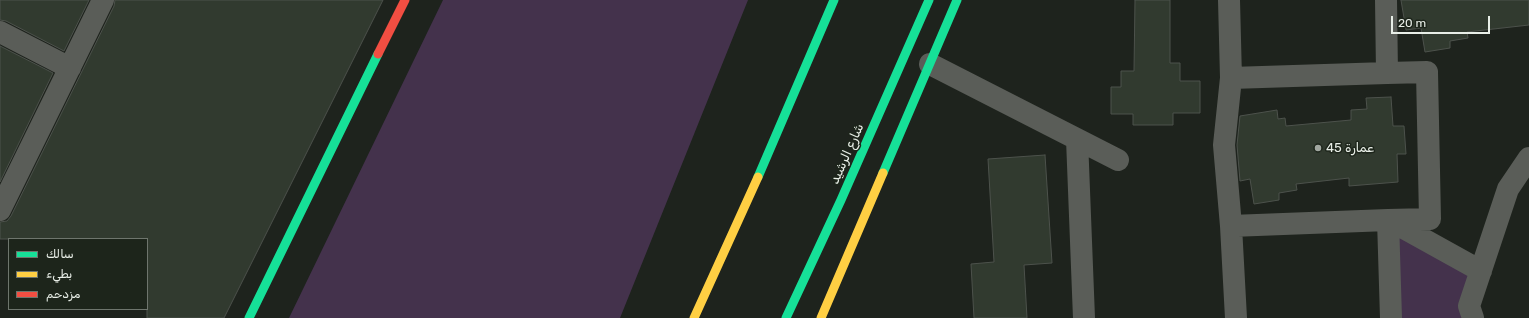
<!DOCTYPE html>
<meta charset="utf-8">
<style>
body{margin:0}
#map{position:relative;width:1529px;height:318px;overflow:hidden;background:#1e231d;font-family:Rubik,"Noto Sans Arabic",sans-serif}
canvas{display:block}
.legend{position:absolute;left:8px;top:238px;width:140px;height:72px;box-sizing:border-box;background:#1d251b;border:1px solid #6e756d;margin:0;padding:5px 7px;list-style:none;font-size:12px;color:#e8eee7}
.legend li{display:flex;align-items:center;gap:8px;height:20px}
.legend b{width:20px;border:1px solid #6e756d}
.scale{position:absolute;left:1391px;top:16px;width:99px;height:18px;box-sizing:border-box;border:2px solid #e8eee7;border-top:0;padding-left:5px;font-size:12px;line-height:14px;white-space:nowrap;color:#e8eee7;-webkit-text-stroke:3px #1d251b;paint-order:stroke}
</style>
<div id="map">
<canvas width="1529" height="318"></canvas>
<ul class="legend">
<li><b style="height:5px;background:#16e098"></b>سالك</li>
<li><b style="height:5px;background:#ffcf43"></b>بطيء</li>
<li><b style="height:5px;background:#f24e42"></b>مزدحم</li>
</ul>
<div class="scale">20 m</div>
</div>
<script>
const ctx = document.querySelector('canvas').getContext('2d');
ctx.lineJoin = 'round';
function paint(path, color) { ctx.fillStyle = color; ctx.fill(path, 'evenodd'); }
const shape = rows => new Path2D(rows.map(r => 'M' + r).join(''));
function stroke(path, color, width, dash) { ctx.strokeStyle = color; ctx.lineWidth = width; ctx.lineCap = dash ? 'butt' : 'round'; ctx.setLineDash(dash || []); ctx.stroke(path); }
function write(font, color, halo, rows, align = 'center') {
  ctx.font = font + ' Rubik,"Noto Sans Arabic",sans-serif'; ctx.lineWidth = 3; ctx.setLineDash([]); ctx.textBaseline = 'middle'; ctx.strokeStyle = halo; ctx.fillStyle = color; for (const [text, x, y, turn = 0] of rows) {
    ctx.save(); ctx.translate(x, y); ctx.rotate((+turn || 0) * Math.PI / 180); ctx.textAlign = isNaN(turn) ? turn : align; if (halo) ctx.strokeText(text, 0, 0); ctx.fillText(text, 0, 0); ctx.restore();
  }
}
paint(shape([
 [443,0,748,0,620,318,289,318],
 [1388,220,1481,271,1473,318,1391,318]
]), '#44324c');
const building = shape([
 [0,0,89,0,64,51,6,21,0,20,0,0],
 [115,0,383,0,224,318,147,318,147,239,0,239,0,222,7,221,11,216,114,6,115,0],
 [1135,0,1170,0,1170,63,1180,63,1180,81,1200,81,1200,113,1173,113,1173,125,1133,125,1133,114,1111,114,1111,87,1121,87,1121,71,1134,71,1135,0],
 [1401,0,1529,0,1529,25,1467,32,1468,38,1450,41,1450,48,1425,52,1421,28,1406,30,1401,0],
 [0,46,53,73,0,182,0,46],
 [1391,97,1393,126,1404,126,1406,154,1397,154,1398,182,1349,186,1349,178,1296,184,1297,190,1279,193,1279,200,1254,204,1250,179,1240,181,1237,145,1240,116,1277,110,1278,119,1285,118,1286,126,1351,120,1351,110,1367,109,1366,98,1391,97],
 [1045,155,1052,263,1024,265,1027,318,974,318,971,264,994,262,988,159,1045,155]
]);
paint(building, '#313a2f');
stroke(building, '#4d524c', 1);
stroke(shape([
 [1229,0,1231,78,1387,73],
 [1386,0,1387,73,1427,72,1430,219,1388,220],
 [0,32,70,68],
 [930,64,1118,160],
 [1231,78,1224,145,1231,226,1236,318],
 [1077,139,1084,318],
 [0,210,103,0],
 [1389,220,1481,271],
 [1231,226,1388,220,1391,318],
 [1473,318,1469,306,1508,189,1529,158]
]), '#5a5d58', 22);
stroke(shape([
 [883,173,957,0],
 [758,177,834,0],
 [249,318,378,54],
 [786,318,841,200,929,0]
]), '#16e098', 9);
stroke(shape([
 [694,318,758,177],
 [821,318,883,173]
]), '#ffcf43', 9);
stroke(shape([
 [378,54,405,0]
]), '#f24e42', 9);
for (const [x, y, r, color] of [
 [1318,148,4,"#a1a7a0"]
]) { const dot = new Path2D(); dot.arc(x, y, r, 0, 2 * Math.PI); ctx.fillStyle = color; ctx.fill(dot); stroke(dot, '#1d251b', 1.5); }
write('13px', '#e8eee7', '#1d251b', [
 ["عمارة 45",1326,148]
], 'left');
write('13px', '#e8eee7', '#1d251b', [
 ["شارع الرشيد",847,154,-66]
]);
</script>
